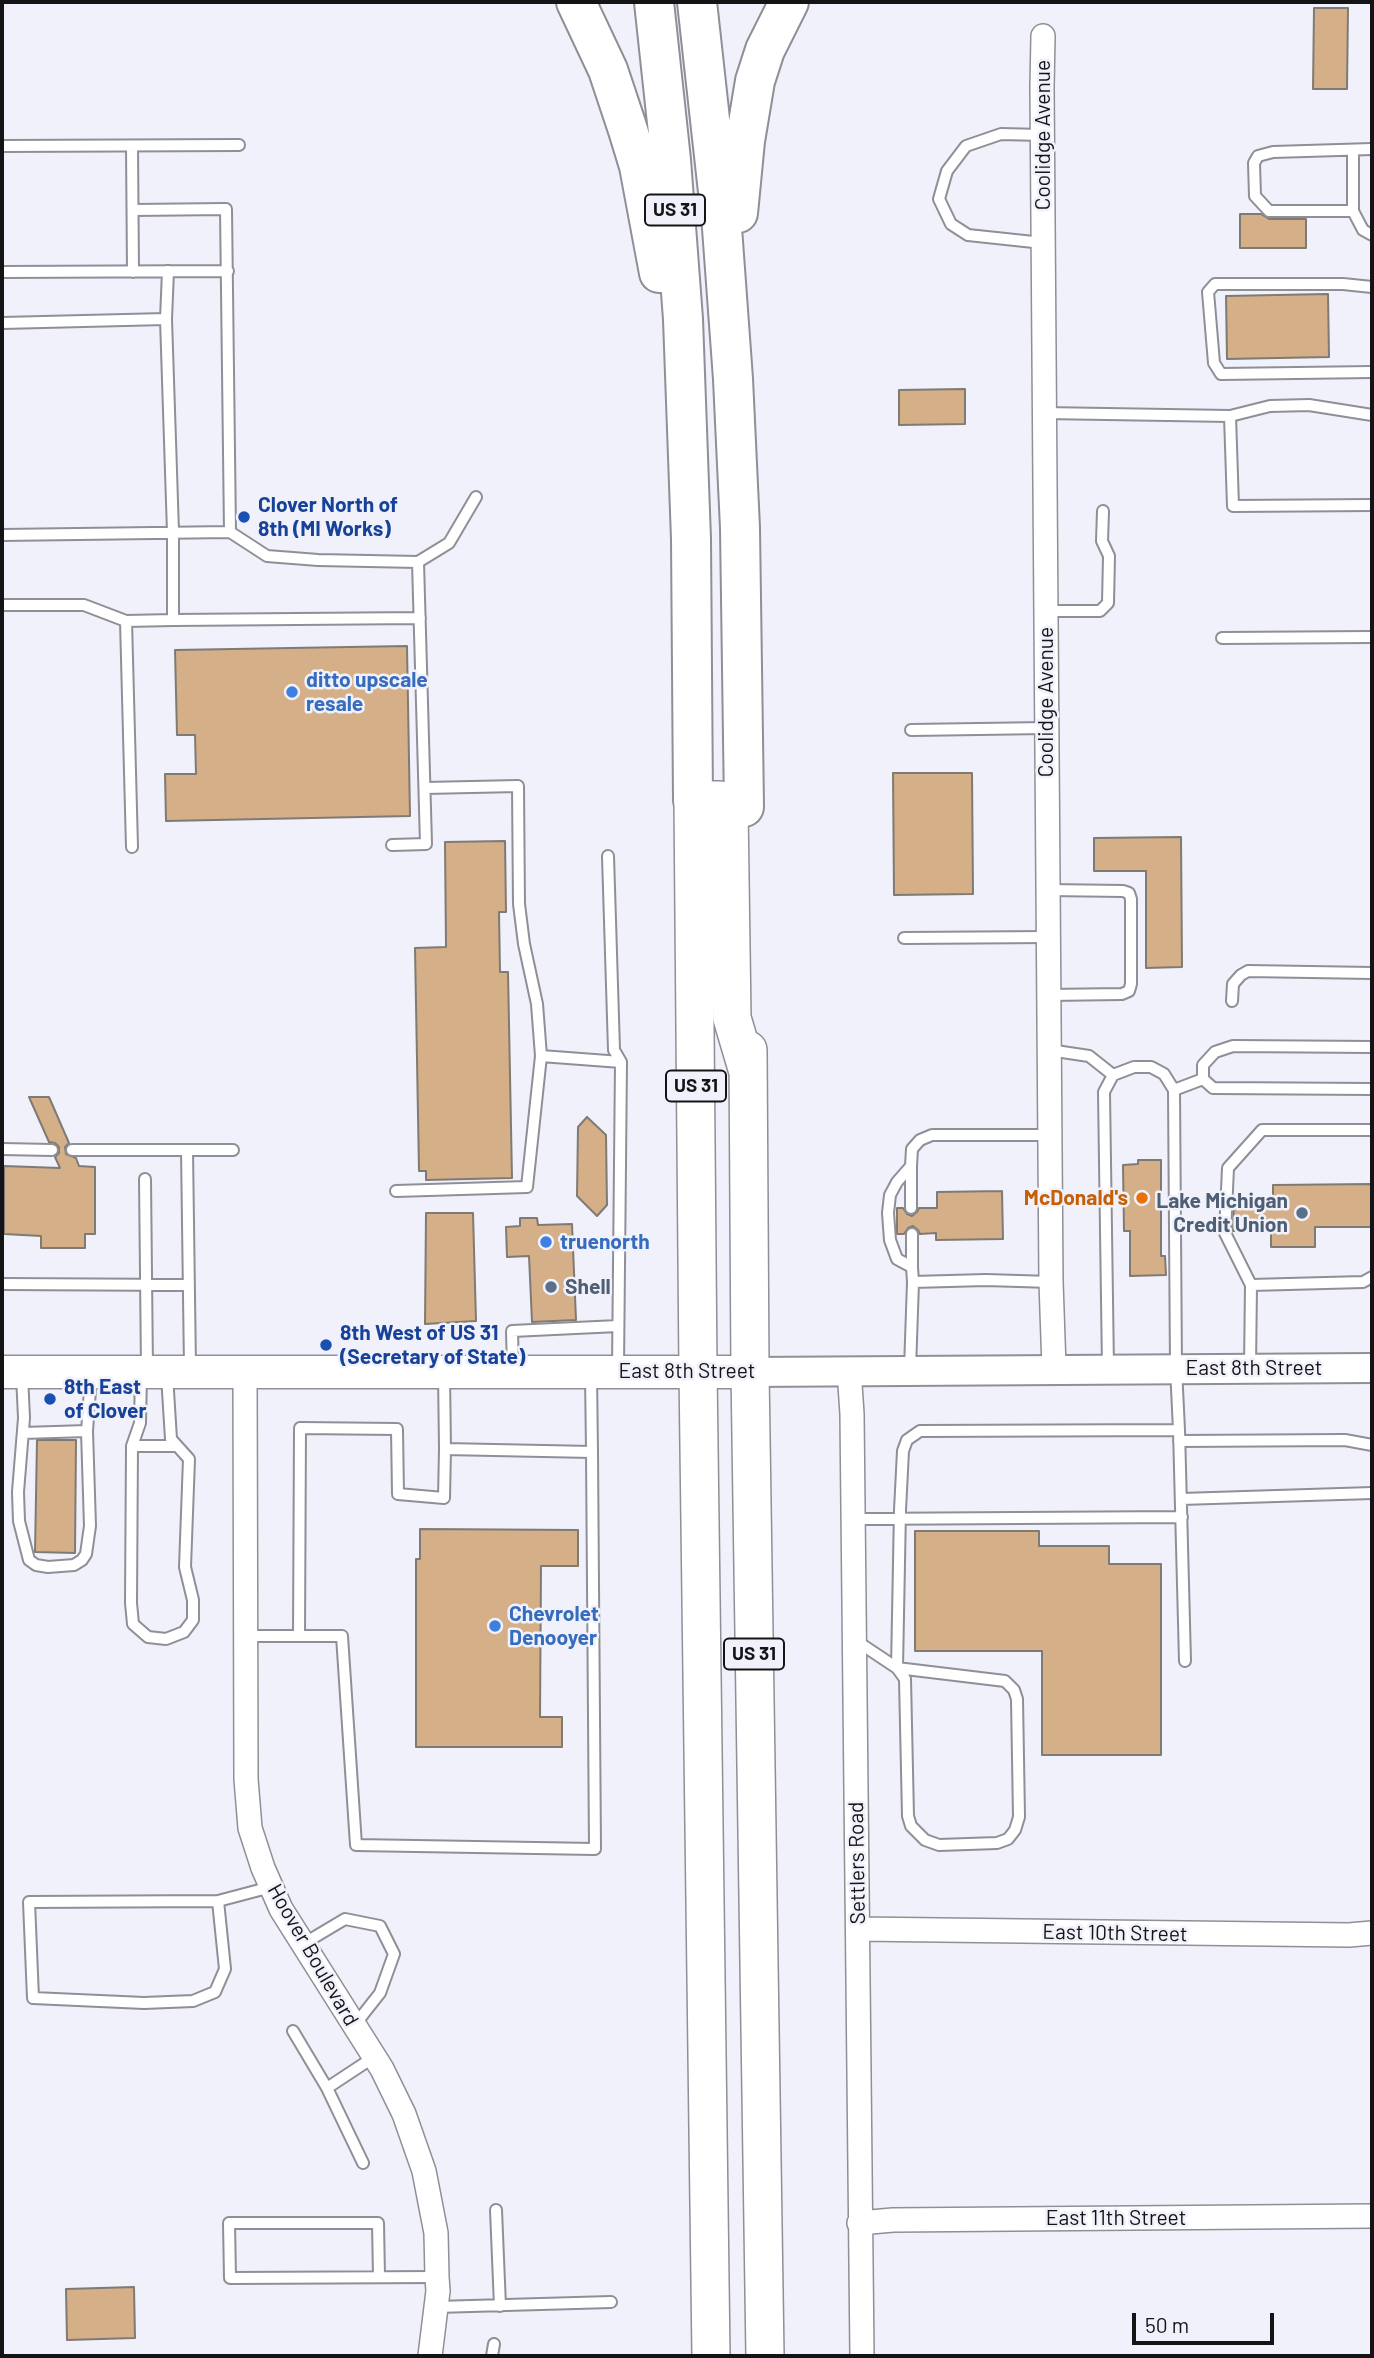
<!DOCTYPE html>
<style>
body{margin:0}
#map{position:relative;width:1374px;height:2358px;overflow:hidden;background:#f0f1fa;font-family:Barlow,sans-serif}
canvas{display:block}
.frame{position:absolute;inset:0;border:4px solid #141417;pointer-events:none}
.scale{position:absolute;left:1132px;top:2313px;width:142px;height:32px;box-sizing:border-box;border:4px solid #141417;border-top:0;padding-left:9px;font-size:21px;line-height:24px;white-space:nowrap;color:#141417;-webkit-text-stroke:5px #f0f1fa;paint-order:stroke}
</style>
<div id="map">
<canvas width="1374" height="2358"></canvas>
<div class="frame"></div>
<div class="scale">50 m</div>
</div>
<script>
const ctx = document.querySelector('canvas').getContext('2d');
ctx.lineJoin = 'round';
function paint(path, color) { ctx.fillStyle = color; ctx.fill(path, 'evenodd'); }
const shape = rows => new Path2D(rows.map(r => 'M' + r).join(''));
function stroke(path, color, width, dash) { ctx.strokeStyle = color; ctx.lineWidth = width; ctx.lineCap = dash ? 'butt' : 'round'; ctx.setLineDash(dash || []); ctx.stroke(path); }
function write(font, color, halo, rows, align = 'center') {
  ctx.font = font + ' Barlow,sans-serif'; ctx.lineWidth = 5; ctx.setLineDash([]); ctx.textBaseline = 'middle'; ctx.strokeStyle = halo; ctx.fillStyle = color; for (const [text, x, y, turn = 0] of rows) {
    ctx.save(); ctx.translate(x, y); ctx.rotate((+turn || 0) * Math.PI / 180); ctx.textAlign = isNaN(turn) ? turn : align; if (halo) ctx.strokeText(text, 0, 0); ctx.fillText(text, 0, 0); ctx.restore();
  }
}
const building = shape([
 [1314,8,1348,8,1347,89,1313,89,1314,8],
 [1240,214,1261,214,1269,219,1306,219,1306,248,1240,248,1240,214],
 [1328,294,1329,357,1227,359,1226,296,1328,294],
 [965,389,965,424,899,425,899,390,965,389],
 [407,646,410,816,166,821,165,774,196,774,195,735,177,735,175,650,407,646],
 [893,773,972,773,973,894,894,895,893,773],
 [1181,837,1182,967,1146,968,1146,871,1094,871,1094,838,1181,837],
 [505,841,506,912,499,912,500,972,508,972,512,1178,426,1180,426,1171,419,1171,415,948,446,947,445,842,505,841],
 [29,1097,49,1097,69,1143,65,1147,66,1154,76,1158,79,1166,95,1167,95,1234,85,1234,85,1248,41,1248,41,1236,4,1234,4,1166,60,1168,55,1157,59,1153,59,1147,55,1143,49,1142,29,1097],
 [587,1117,606,1135,607,1205,597,1216,577,1196,578,1127,587,1117],
 [1138,1160,1161,1160,1161,1256,1165,1256,1166,1275,1130,1276,1130,1231,1124,1231,1123,1165,1138,1164,1138,1160],
 [1371,1184,1371,1227,1315,1227,1315,1247,1271,1247,1271,1232,1233,1231,1234,1199,1273,1199,1273,1185,1371,1184],
 [1002,1191,1003,1239,936,1240,936,1233,920,1234,918,1230,913,1226,908,1228,904,1234,897,1234,897,1208,903,1208,907,1214,912,1216,917,1212,919,1208,937,1208,937,1192,1002,1191],
 [426,1213,473,1213,476,1321,425,1324,426,1213],
 [520,1218,537,1218,538,1225,572,1224,576,1320,532,1322,529,1256,507,1257,506,1227,520,1226,520,1218],
 [37,1440,76,1440,75,1553,35,1552,37,1440],
 [420,1529,578,1530,578,1566,541,1566,540,1717,562,1717,562,1747,416,1747,416,1559,420,1559,420,1529],
 [915,1531,1039,1531,1039,1546,1109,1546,1109,1564,1161,1564,1161,1755,1042,1755,1042,1651,915,1651,915,1531],
 [134,2287,135,2338,67,2340,66,2289,134,2287]
]);
paint(building, '#d4af88');
stroke(building, '#807a74', 2);
const service = shape([
 [1042,135,1001,134,966,146,947,171,939,199,951,224,968,235,1043,243],
 [2,146,239,145],
 [132,146,133,272],
 [1353,151,1353,211,1363,230,1372,235],
 [1353,211,1269,211,1255,196,1254,163,1258,156,1273,152,1372,149],
 [2,272,228,271],
 [1372,287,1343,284,1215,284,1208,292,1214,363,1221,374,1372,372],
 [2,323,166,319],
 [1044,413,1230,416,1233,506,1372,505],
 [1230,416,1270,406,1309,405,1372,415],
 [230,532,267,556,318,560,418,562,449,543,476,497],
 [2,535,230,532,226,209,133,210],
 [2,605,84,605,126,621,173,620,173,532,166,319,168,271],
 [1045,611,1100,611,1108,603,1109,556,1102,541,1103,511],
 [173,620,420,618],
 [126,621,132,847],
 [1222,638,1372,637],
 [911,730,1046,728],
 [392,845,426,844,418,562],
 [608,856,614,1050,621,1062,618,1368],
 [1048,890,1123,891,1129,893,1131,899,1131,984,1129,991,1122,994,1048,995],
 [904,938,1048,937],
 [1232,1001,1233,984,1241,975,1248,971,1372,973],
 [1372,1047,1233,1046,1215,1052,1203,1065,1203,1079,1213,1088,1372,1089],
 [1049,1050,1089,1056,1113,1075],
 [541,1056,621,1062],
 [1174,1090,1203,1079],
 [2,1149,52,1150],
 [72,1150,233,1150],
 [187,1150,190,1368],
 [911,1166,911,1208],
 [145,1179,147,1369],
 [396,1191,527,1187,541,1056,537,1004,524,944,519,904,518,786,425,788],
 [912,1234,912,1267],
 [913,1282,912,1267,897,1259,890,1240,888,1213,890,1195,897,1182,911,1166,912,1149,920,1140,932,1135,1049,1135],
 [2,1284,188,1285],
 [1251,1285,1363,1282,1372,1277],
 [1250,1368,1251,1285,1225,1233,1228,1168,1262,1130,1372,1130],
 [513,1369,512,1331,618,1326],
 [910,1369,913,1282,986,1280,1051,1282],
 [591,1374,592,1452],
 [22,1375,24,1418,18,1492,19,1521,29,1560,36,1565,48,1567,74,1565,82,1560,86,1554,90,1526,87,1431,91,1376],
 [141,1375,140,1423,132,1446,131,1603,133,1624,148,1637,166,1639,184,1632,193,1620,193,1600,185,1567,189,1459,171,1439,167,1375],
 [1179,1430,1185,1661],
 [23,1433,87,1431],
 [1179,1441,1345,1440,1372,1445],
 [132,1446,177,1446],
 [1181,1499,1372,1493],
 [854,1519,1182,1517],
 [246,1636,342,1636,356,1845,595,1849,592,1452,445,1449,444,1374],
 [299,1636,300,1428,397,1429,398,1494,444,1498,445,1449],
 [855,1640,897,1668,905,1679,908,1816,911,1826,925,1840,939,1845,997,1843,1008,1839,1015,1830,1019,1817,1017,1699,1014,1690,1005,1681,897,1668,900,1510,903,1451,907,1440,920,1431,1179,1430,1176,1368,1174,1090,1164,1074,1151,1067,1134,1067,1113,1075,1104,1092,1108,1368],
 [218,1901,225,1969,215,1992,193,2001,144,2003,33,1998,29,1902,218,1901,271,1887],
 [303,1944,345,1919,380,1926,394,1954,380,1993,354,2026],
 [293,2031,327,2088,374,2057],
 [327,2088,363,2163],
 [496,2210,500,2306],
 [379,2277,378,2223,229,2223,230,2278,437,2277],
 [436,2307,611,2302],
 [492,2356,494,2344]
]);
const minor = shape([
 [1043,36,1042,87,1051,1282,1054,1368],
 [849,1370,852,1414,862,2356],
 [245,1372,246,1779,250,1828,263,1868,281,1909,382,2069,404,2114,424,2171,436,2233,437,2277,438,2291,430,2356],
 [858,1929,1349,1935,1372,1933],
 [859,2223,893,2220,1372,2216]
]);
const tertiary = shape([
 [750,1372,1372,1368]
]);
const secondary = shape([
 [2,1372,750,1372]
]);
const trunk = shape([
 [748,1050,750,1372,765,2356],
 [711,2356,698,1371,693,800,720,800,729,807,732,1018,748,1072]
]);
const motorway = shape([
 [576,2,608,70,628,130,639,166,659,273],
 [654,2,671,160,683,319,691,539,693,800],
 [697,2,722,228,733,379,740,528,744,807],
 [738,213,745,141,755,81,765,50,789,2]
]);
stroke(service, '#8e8f97', 14);
stroke(minor, '#8e8f97', 26);
stroke(tertiary, '#8e8f97', 32);
stroke(secondary, '#8e8f97', 35);
stroke(trunk, '#8e8f97', 40);
stroke(motorway, '#8e8f97', 42);
stroke(service, '#fff', 10);
stroke(minor, '#fff', 23);
stroke(tertiary, '#fff', 28);
stroke(secondary, '#fff', 32);
stroke(trunk, '#fff', 37);
stroke(motorway, '#fff', 38);
for (const [x, y, r, color] of [
 [244,517,7,"#1a4fb4"],
 [292,692,7,"#3f7fe0"],
 [1142,1198,7,"#e8710a"],
 [1302,1213,7,"#5c6f8a"],
 [546,1242,7,"#3f7fe0"],
 [551,1287,7,"#5c6f8a"],
 [326,1345,7,"#1a4fb4"],
 [50,1399,7,"#1a4fb4"],
 [495,1626,7,"#3f7fe0"]
]) { const dot = new Path2D(); dot.arc(x, y, r, 0, 2 * Math.PI); ctx.fillStyle = color; ctx.fill(dot); stroke(dot, '#f0f1fa', 2.5); }
for (const [x, y, w] of [
 [675,210,60],
 [696,1086,60],
 [754,1654,60]
]) { const box = new Path2D(); box.roundRect(x - w / 2, y - 15.5, w, 31, 5); ctx.fillStyle = '#f0f1fa'; ctx.fill(box); stroke(box, '#141417', 2); }
write('bold 19px', '#141417', null, [
 ["US 31",675,210],
 ["US 31",696,1086],
 ["US 31",754,1654]
]);
write('21px', '#141417', '#f0f1fa', [
 ["Coolidge Avenue",1043,135,-90],
 ["Coolidge Avenue",1046,702,-90],
 ["East 8th Street",1254,1368],
 ["East 8th Street",687,1371],
 ["Settlers Road",857,1863,-91],
 ["East 10th Street",1115,1933,1],
 ["Hoover Boulevard",313,1955,60],
 ["East 11th Street",1116,2218]
]);
write('bold 21px', '#164399', '#f0f1fa', [
 ["Clover North of",258,505],
 ["8th (MI Works)",258,529],
 ["8th West of US 31",340,1333],
 ["(Secretary of State)",340,1357],
 ["8th East",64,1387],
 ["of Clover",64,1411]
], 'left');
write('bold 21px', '#366cbe', '#f0f1fa', [
 ["ditto upscale",306,680],
 ["resale",306,704],
 ["truenorth",560,1242],
 ["Chevrolet",509,1614],
 ["Denooyer",509,1638]
], 'left');
write('bold 21px', '#c56008', '#f0f1fa', [
 ["McDonald's",1128,1198]
], 'right');
write('bold 21px', '#4e5e75', '#f0f1fa', [
 ["Lake Michigan",1288,1201],
 ["Credit Union",1288,1225],
 ["Shell",565,1287,"left"]
], 'right');
</script>
